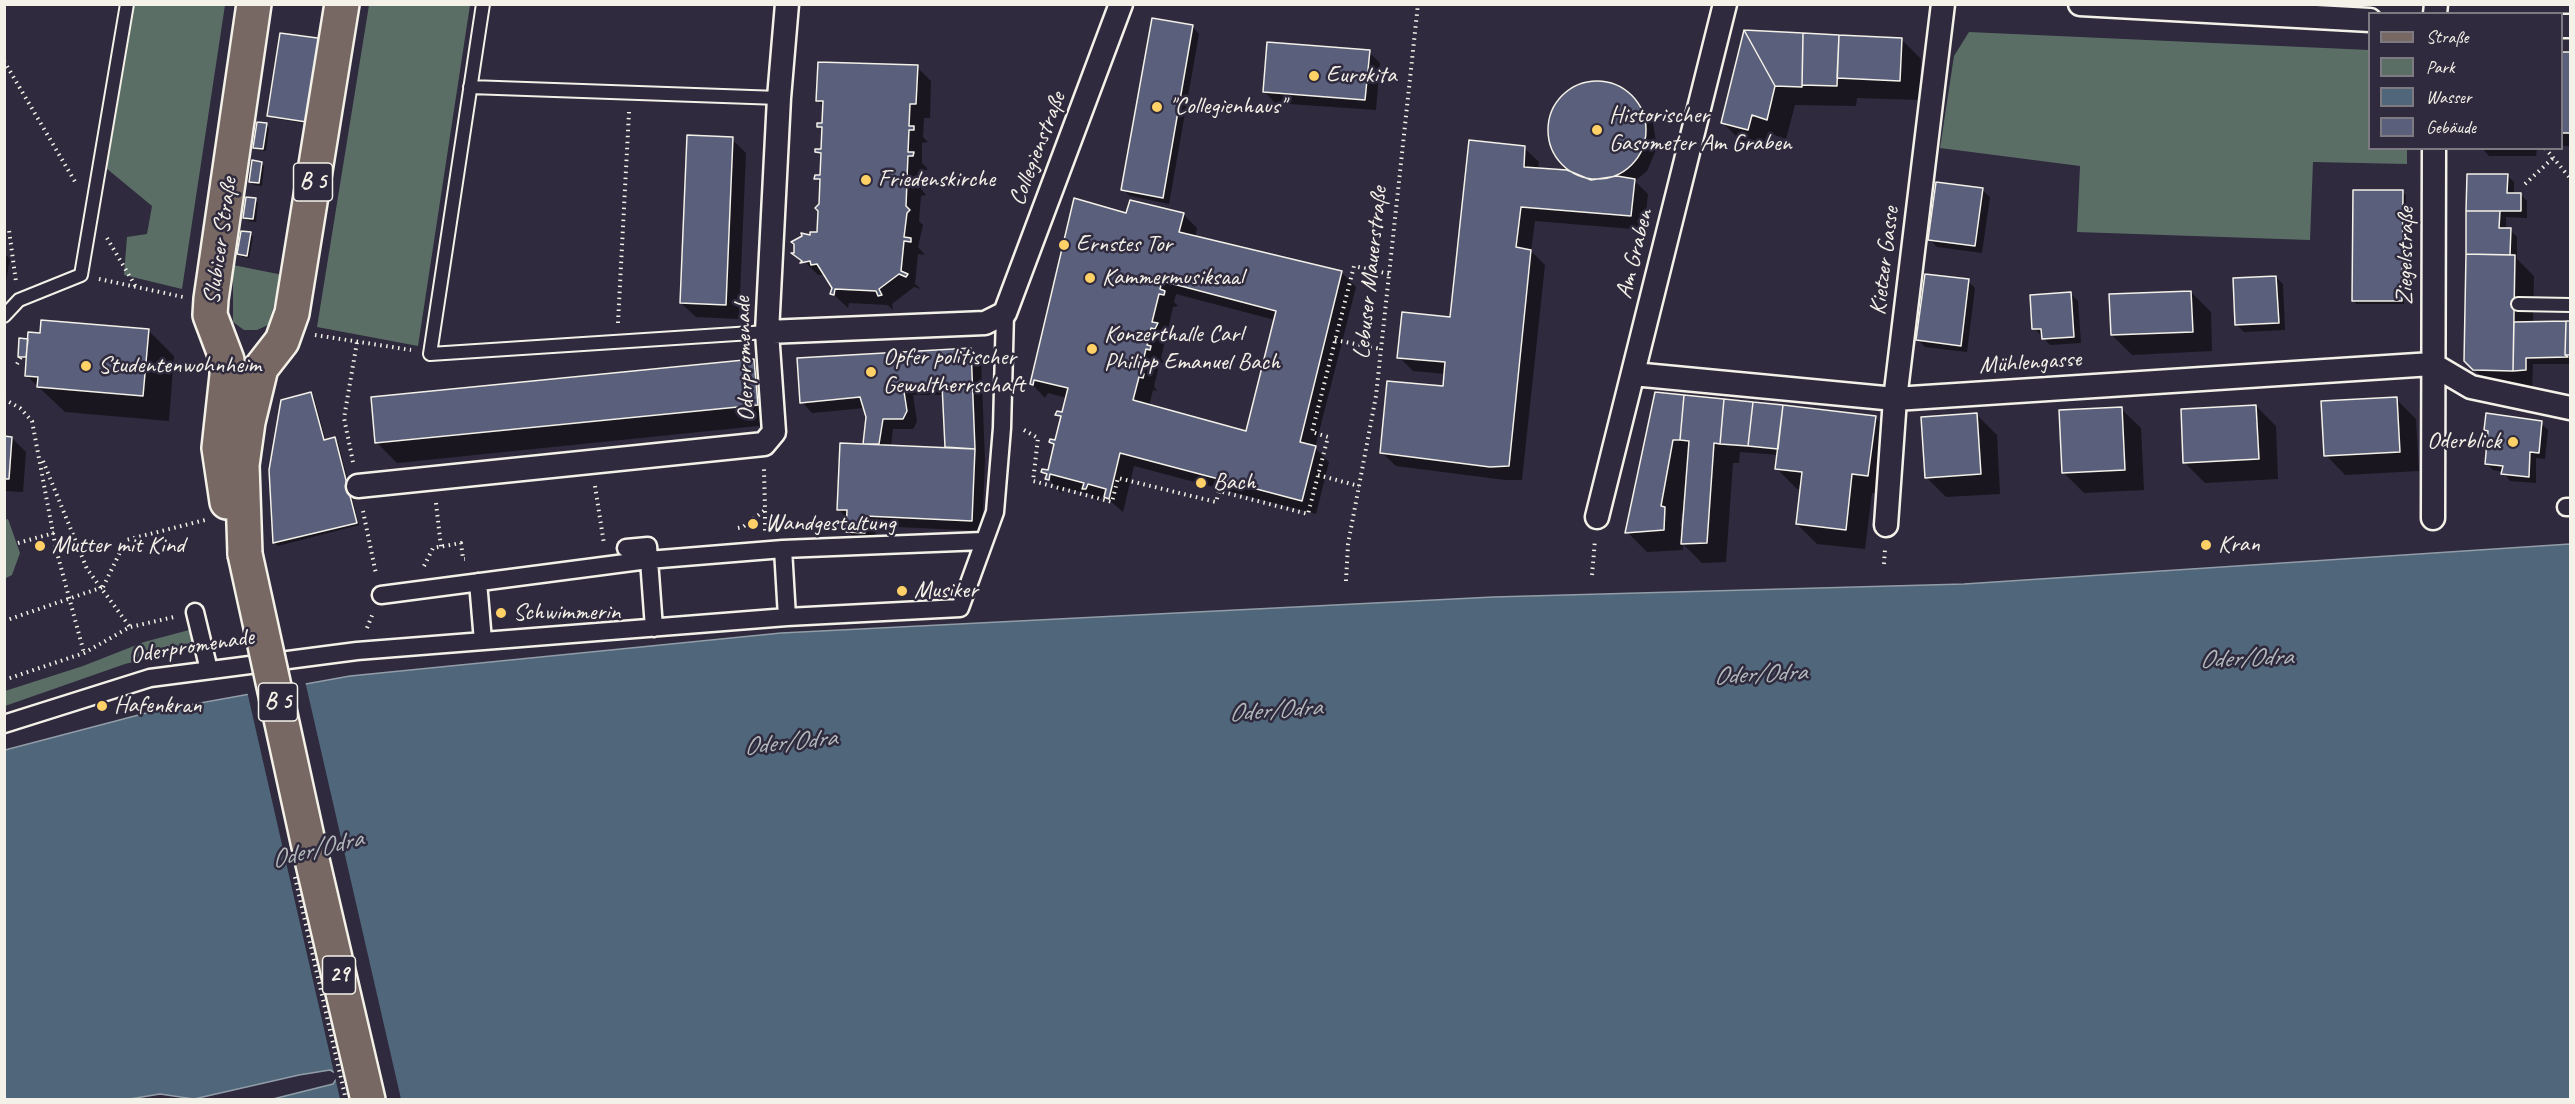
<!DOCTYPE html>
<meta charset="utf-8">
<style>
body{margin:0}
#map{position:relative;width:2575px;height:1104px;overflow:hidden;background:#2f2a3d;font-family:Caveat,sans-serif}
canvas{display:block}
.frame{position:absolute;inset:0;border:6px solid #f4f1e8;pointer-events:none}
.legend{position:absolute;left:2368px;top:12px;width:195px;height:138px;box-sizing:border-box;background:#2f2a3d;border:2px solid #7e7a81;margin:0;padding:8px 10px;list-style:none;font-size:18px;color:#f4f1e8}
.legend li{display:flex;align-items:center;gap:12px;height:30px}
.legend b{width:30px;border:2px solid #7e7a81}
</style>
<div id="map">
<canvas width="2575" height="1104"></canvas>
<div class="frame"></div>
<ul class="legend">
<li><b style="height:8px;background:#776864"></b>Straße</li>
<li><b style="height:16px;background:#5b6e66"></b>Park</li>
<li><b style="height:16px;background:#50667b"></b>Wasser</li>
<li><b style="height:16px;background:#5a607c"></b>Gebäude</li>
</ul>
</div>
<script>
const ctx = document.querySelector('canvas').getContext('2d');
ctx.lineJoin = 'round';
function paint(path, color) { ctx.fillStyle = color; ctx.fill(path, 'evenodd'); }
const shape = rows => new Path2D(rows.map(r => 'M' + r).join(''));
function stroke(path, color, width, dash) { ctx.strokeStyle = color; ctx.lineWidth = width; ctx.lineCap = dash ? 'butt' : 'round'; ctx.setLineDash(dash || []); ctx.stroke(path); }
function write(font, color, halo, rows, align = 'center') {
  ctx.font = font + ' Caveat,sans-serif'; ctx.lineWidth = 5; ctx.setLineDash([]); ctx.textBaseline = 'middle'; ctx.strokeStyle = halo; ctx.fillStyle = color; for (const [text, x, y, turn = 0] of rows) {
    ctx.save(); ctx.translate(x, y); ctx.rotate((+turn || 0) * Math.PI / 180); ctx.textAlign = isNaN(turn) ? turn : align; if (halo) ctx.strokeText(text, 0, 0); ctx.fillText(text, 0, 0); ctx.restore();
  }
}
paint(shape([
 [133,5,225,5,182,289,124,275,127,237,147,234,152,206,106,168],
 [369,5,470,5,418,346,317,327],
 [1969,32,2369,50,2370,148,2407,149,2407,164,2313,162,2310,240,2077,232,2080,166,1940,148,1954,56],
 [233,265,283,275,268,325,257,330,244,330,233,322],
 [8,519,20,553,12,575,6,578,4,520],
 [189,630,193,648,125,664,5,706,5,691,83,666,144,642]
]), '#5b6e66');
const water = shape([
 [2570,544,2570,1099,273,1099,333,1084,339,1075,330,1070,299,1075,194,1099,160,1094,124,1100,5,1100,5,750,150,712,350,676,781,633,1493,597,1964,584,2570,544]
]);
paint(water, '#50667b');
stroke(water, '#929ea7', 1.5);
paint(shape([
 [305,681,401,1099,340,1099,247,691]
]), '#2f2a3d');
paint(shape([
 [1192,26,1199,34,1169,204,1130,196,1123,189],
 [1745,32,1901,39,1921,59,1919,100,1857,98,1856,106,1795,105,1786,139,1772,134,1768,149,1743,143,1723,123],
 [281,35,315,125,272,118,269,115],
 [1369,52,1380,63,1376,110,1275,103,1265,92],
 [2562,54,2570,54,2570,146,2562,146],
 [917,67,931,81,930,118,924,118,923,137,928,142,922,143,922,163,927,168,927,170,922,170,921,189,926,195,921,196,919,221,923,225,918,247,925,255,918,254,915,284,921,289,914,287,892,304,893,310,888,305,849,303,848,308,832,293,833,288,826,278,823,275,818,275,796,253,819,233,821,184,816,178,822,177,822,157,817,152,822,151,823,131,818,126,824,125,824,107,818,101],
 [1603,82,1627,91,1653,123,1657,148,1647,171,1635,181,1648,194,1644,230,1535,221,1531,251,1545,265,1522,480,1505,480,1396,466,1381,452,1444,387,1446,374,1413,371,1399,357,1452,318,1524,148,1539,162,1538,169,1597,184,1598,182,1569,171,1553,150,1549,125,1558,101,1578,86],
 [266,124,269,128,266,151,258,150,255,147],
 [732,139,746,153,739,319,696,317,681,303],
 [2482,148,2537,148,2536,156,2489,156],
 [261,163,264,166,262,186,254,185,250,182],
 [2507,175,2514,182,2514,194,2520,194,2527,201,2527,218,2506,217,2506,230,2510,230,2517,237,2517,259,2534,276,2533,323,2570,323,2570,364,2533,364,2532,390,2495,390,2465,361],
 [1982,190,1990,197,1982,253,1937,247,1930,240],
 [2402,192,2406,195,2404,304,2356,304,2353,300],
 [255,200,258,203,256,222,248,221,245,218],
 [1183,214,1197,228,1195,237,1342,273,1356,287,1315,448,1329,462,1316,514,1134,466,1123,512,1108,499,1102,497,1098,502,1090,494,1064,488,1061,493,1043,472,1049,472,1055,447,1050,442,1056,442,1062,419,1057,414,1063,414,1067,398,1048,393,1045,398,1031,383,1127,215],
 [1176,294,1275,320,1247,433,1149,406,1153,390,1157,391,1154,386,1160,362,1164,363,1161,358,1165,341,1170,342,1171,339,1167,334,1173,307,1178,306,1174,302],
 [250,234,253,237,249,258,242,257,239,254],
 [4,253,10,259,4,293],
 [2276,277,2283,284,2285,330,2244,332,2237,325],
 [1968,281,1975,288,1967,352,1925,347,1918,340],
 [2191,292,2211,312,2212,351,2132,355,2112,335],
 [2071,294,2078,301,2081,343,2050,345,2034,328],
 [148,330,174,356,169,421,65,412,26,375,28,360,19,356,29,342],
 [970,350,981,360,985,460,982,531,876,526,875,543,858,542,848,531,848,519,838,509,864,445,868,417,865,408,812,413,802,402],
 [913,395,944,395,946,449,891,446,893,429,913,429,917,422],
 [753,360,773,380,777,424,397,463,377,443],
 [311,393,314,397,326,441,334,438,338,442,359,525,278,546,275,543,270,470],
 [1656,393,1875,417,1895,437,1888,495,1872,493,1865,549,1817,544,1797,524,1801,489,1797,489,1777,469,1779,455,1740,452,1739,463,1733,463,1726,562,1702,563,1683,544,1683,550,1647,552,1627,532],
 [1682,514,1685,514,1684,528,1680,525],
 [2396,399,2416,419,2419,471,2345,475,2326,455],
 [2256,406,2276,426,2278,479,2205,483,2185,463],
 [2121,409,2141,428,2144,490,2084,493,2064,473],
 [1977,415,1997,435,2000,494,1946,497,1926,477],
 [2541,423,2548,430,2545,459,2536,458,2536,483,2510,481,2503,472,2493,470,2486,463,2489,434,2485,430],
 [4,438,12,438,26,452,23,492,4,491]
]), '#0007');
const building = shape([
 [1152,18,1193,25,1163,198,1121,190,1152,18],
 [1744,30,1775,86,1767,120,1752,115,1748,130,1721,123,1744,30],
 [1744,30,1803,33,1802,87,1775,86,1744,30],
 [280,33,325,39,313,123,267,116,280,33],
 [1803,33,1839,35,1837,86,1802,85,1803,33],
 [1839,35,1902,38,1900,81,1837,78,1839,35],
 [1267,42,1370,50,1365,100,1263,92,1267,42],
 [2562,52,2570,52,2570,133,2562,133,2562,52],
 [818,62,918,65,916,104,910,104,909,126,914,126,914,130,909,130,908,152,914,152,913,156,908,156,907,178,912,178,913,182,907,182,906,206,910,210,907,213,904,237,911,238,911,242,904,241,901,271,908,274,906,277,899,274,879,289,882,295,878,296,876,291,835,289,834,295,830,294,832,288,817,264,811,265,810,261,800,263,802,261,791,253,794,253,794,244,791,242,802,236,801,233,810,235,810,232,817,232,818,211,815,208,819,204,820,179,814,179,815,175,820,175,821,153,815,152,815,149,821,149,822,127,817,127,817,123,822,123,823,101,816,101,818,62],
 '1548 130a49 49 0 1 1 98 0a49 49 0 1 1-98 0Z',
 [257,122,267,123,263,149,253,148,257,122],
 [687,135,733,137,726,305,680,303,687,135],
 [1469,140,1525,146,1524,167,1567,170,1591,180,1617,176,1635,179,1631,216,1521,207,1516,247,1531,250,1509,466,1490,467,1380,453,1387,381,1443,386,1445,362,1397,358,1402,312,1450,317,1469,140],
 [252,160,262,162,259,183,249,182,252,160],
 [2467,174,2508,174,2507,193,2521,193,2521,211,2466,211,2467,174],
 [1936,182,1983,188,1975,246,1928,240,1936,182],
 [2353,190,2403,190,2402,301,2352,301,2353,190],
 [246,197,256,198,253,219,243,218,246,197],
 [1074,198,1126,213,1130,200,1184,213,1179,232,1342,271,1300,442,1316,446,1302,501,1120,453,1109,499,1104,497,1106,489,1088,484,1086,489,1082,489,1084,483,1050,474,1049,480,1045,479,1047,474,1041,472,1042,469,1048,470,1054,444,1049,442,1050,439,1055,440,1061,416,1055,415,1057,411,1062,412,1068,388,1034,380,1033,385,1030,384,1074,198],
 [1162,281,1276,311,1246,431,1133,400,1139,377,1143,378,1144,374,1140,373,1146,349,1150,350,1151,346,1147,345,1151,328,1155,329,1158,323,1152,322,1159,294,1164,295,1165,291,1160,289,1162,281],
 [2466,211,2500,211,2499,228,2511,228,2510,255,2466,254,2466,211],
 [241,231,251,232,247,256,237,254,241,231],
 [2466,254,2515,255,2513,371,2473,370,2464,361,2466,254],
 [1925,274,1969,279,1961,346,1916,340,1925,274],
 [2276,276,2279,323,2235,325,2233,278,2276,276],
 [2191,291,2193,332,2111,335,2109,294,2191,291],
 [2071,292,2074,337,2042,339,2041,329,2032,329,2030,295,2071,292],
 [41,320,149,329,143,396,37,387,38,377,25,376,28,332,40,333,41,320],
 [2566,321,2570,321,2570,355,2565,355,2566,321],
 [2566,321,2565,355,2568,357,2526,358,2526,370,2513,371,2514,322,2566,321],
 [19,338,28,339,26,357,18,357,19,338],
 [971,348,975,449,945,447,942,385,903,385,907,411,903,419,883,419,879,444,863,444,866,417,860,397,800,403,797,358,971,348],
 [754,359,758,405,375,443,371,397,754,359],
 [311,392,324,440,335,437,357,523,273,543,269,470,281,400,311,392],
 [1655,392,1684,395,1680,440,1673,440,1661,506,1665,507,1664,530,1625,533,1655,392],
 [1684,395,1724,399,1720,444,1714,443,1707,543,1681,544,1689,441,1680,440,1684,395],
 [2397,397,2400,452,2324,456,2321,401,2397,397],
 [1724,399,1753,402,1748,446,1720,444,1724,399],
 [1753,402,1783,405,1778,449,1748,446,1753,402],
 [1783,405,1876,416,1868,476,1852,474,1846,530,1796,524,1802,472,1775,469,1783,405],
 [2256,405,2259,459,2183,463,2181,409,2256,405],
 [2122,407,2125,470,2062,473,2059,410,2122,407],
 [1977,413,1981,474,1925,478,1921,417,1977,413],
 [2486,413,2542,421,2539,453,2530,452,2529,477,2501,474,2503,466,2485,464,2488,431,2484,430,2486,413],
 [4,436,12,437,9,479,4,479,4,436],
 [840,443,975,449,972,521,865,516,865,533,846,532,847,510,837,510,840,443]
]);
paint(building, '#5a607c');
stroke(building, '#f4f1e8', 1.5);
const service = shape([
 [483,4,430,354,767,332],
 [470,87,779,98],
 [2518,304,2570,305],
 [4,316,19,300,81,275,127,4]
]);
const pedestrian = shape([
 [2566,507,2570,507],
 [626,548,648,546,654,628],
 [783,549,787,617],
 [478,582,483,641],
 [381,595,648,560,783,549,983,541],
 [195,612,209,670],
 [4,724,150,678,357,651,787,617,960,608,995,512,1002,428,1005,313]
]);
const minor = shape([
 [2080,4,2370,20],
 [2435,14,2436,4],
 [2562,26,2570,26],
 [767,332,985,323,1005,313,1121,4],
 [1633,374,1895,399,2432,364,2471,387,2570,408],
 [358,486,764,444,774,432,767,332,779,98,787,4],
 [1597,517,1725,4],
 [2433,518,2434,148],
 [1886,525,1895,399,1943,4]
]);
const primary = shape([
 [227,502,219,448,227,375,227,360,210,315,211,299,254,4],
 [245,554,242,465,248,422,261,368,282,341,292,313,342,4],
 [310,851,368,1100]
]);
stroke(service, '#f4f1e8', 16);
stroke(pedestrian, '#f4f1e8', 21);
stroke(minor, '#f4f1e8', 27);
stroke(primary, '#f4f1e8', 38);
stroke(shape([
 [4,61,77,185],
 [2545,148,2570,178],
 [2525,184,2553,158],
 [4,230,9,230,16,282],
 [107,238,136,287],
 [99,279,183,297],
 [618,323,629,112],
 [315,335,411,350],
 [1335,340,1381,349],
 [17,364,22,355],
 [4,399,20,408,32,421,56,549,84,653],
 [1024,430,1038,438,1033,481,1112,502,1118,478,1216,502,1219,491,1308,514,1328,437,1312,432,1354,266,1389,274],
 [43,461,87,569,130,627],
 [353,462,344,418,357,342],
 [1318,475,1359,486],
 [595,486,604,544],
 [436,503,441,547],
 [363,511,376,574],
 [765,511,765,531],
 [738,528,743,527,765,510,764,469],
 [18,543,54,533],
 [1884,564,1885,549],
 [424,566,433,548,461,543,463,559,465,559],
 [1592,575,1595,540],
 [1346,581,1348,544,1376,396,1418,4],
 [103,587,126,540,205,520],
 [4,621,103,587],
 [367,628,373,613],
 [4,680,84,653,130,627,174,617]
]), '#f4f1e8', 4, [1.5, 4.5]);
stroke(service, '#2f2a3d', 12);
stroke(pedestrian, '#2f2a3d', 16);
stroke(minor, '#2f2a3d', 22);
stroke(primary, '#776864', 33);
const primaryBridge = shape([
 [245,554,310,851]
]);
stroke(primaryBridge, '#f4f1e8', 38, []);
stroke(shape([
 [295,877,346,1100]
]), '#f4f1e8', 4, [1.5, 4.5]);
stroke(primaryBridge, '#776864', 33);
for (const [x, y, r, color] of [
 [1314,76,6,"#ffd166"],
 [1157,107,6,"#ffd166"],
 [1597,130,6,"#ffd166"],
 [866,180,6,"#ffd166"],
 [1064,245,6,"#ffd166"],
 [1090,278,6,"#ffd166"],
 [1092,349,6,"#ffd166"],
 [86,366,6,"#ffd166"],
 [871,372,6,"#ffd166"],
 [2513,442,6,"#ffd166"],
 [1201,483,6,"#ffd166"],
 [753,524,6,"#ffd166"],
 [2206,545,6,"#ffd166"],
 [40,546,6,"#ffd166"],
 [902,591,6,"#ffd166"],
 [501,613,6,"#ffd166"],
 [102,706,6,"#ffd166"]
]) { const dot = new Path2D(); dot.arc(x, y, r, 0, 2 * Math.PI); ctx.fillStyle = color; ctx.fill(dot); stroke(dot, '#2f2a3d', 2); }
for (const [x, y, w] of [
 [313,182,39],
 [278,702,39],
 [339,975,33]
]) { const box = new Path2D(); box.roundRect(x - w / 2, y - 19, w, 38, 4.5); ctx.fillStyle = '#2f2a3d'; ctx.fill(box); stroke(box, '#f4f1e8', 1.5); }
write('bold 22px', '#f4f1e8', null, [
 ["B 5",313,182],
 ["B 5",278,702],
 ["29",339,975]
]);
write('24px', '#f4f1e8', '#2f2a3d', [
 ["Eurokita",1326,76],
 ["\"Collegienhaus\"",1169,107],
 ["Historischer",1609,116],
 ["Gasometer Am Graben",1609,144],
 ["Friedenskirche",878,180],
 ["Ernstes Tor",1076,245],
 ["Kammermusiksaal",1102,278],
 ["Konzerthalle Carl",1104,335],
 ["Philipp Emanuel Bach",1104,363],
 ["Opfer politischer",883,358],
 ["Gewaltherrschaft",883,386],
 ["Studentenwohnheim",98,366],
 ["Oderblick",2501,442,"right"],
 ["Bach",1213,483],
 ["Wandgestaltung",765,524],
 ["Kran",2218,545],
 ["Mutter mit Kind",52,546],
 ["Musiker",914,591],
 ["Schwimmerin",513,613],
 ["Hafenkran",114,706]
], 'left');
write('24px', '#f4f1e8', '#2f2a3d', [
 ["Collegienstraße",1038,149,-69],
 ["Slubicer Straße",221,241,-82],
 ["Am Graben",1635,254,-76],
 ["Ziegelstraße",2406,256,-89],
 ["Kietzer Gasse",1885,261,-83],
 ["Lebuser Mauerstraße",1371,273,-84],
 ["Oderpromenade",745,359,-92],
 ["Mühlengasse",2030,363,-4],
 ["Oderpromenade",192,647,-9]
]);
write('italic 26px', '#b2b9bc', '#2f2a3d', [
 ["Oder/Odra",2246,659,-2],
 ["Oder/Odra",1760,675,-3],
 ["Oder/Odra",1275,711,-4],
 ["Oder/Odra",790,743,-6],
 ["Oder/Odra",317,850,-14]
]);
</script>
